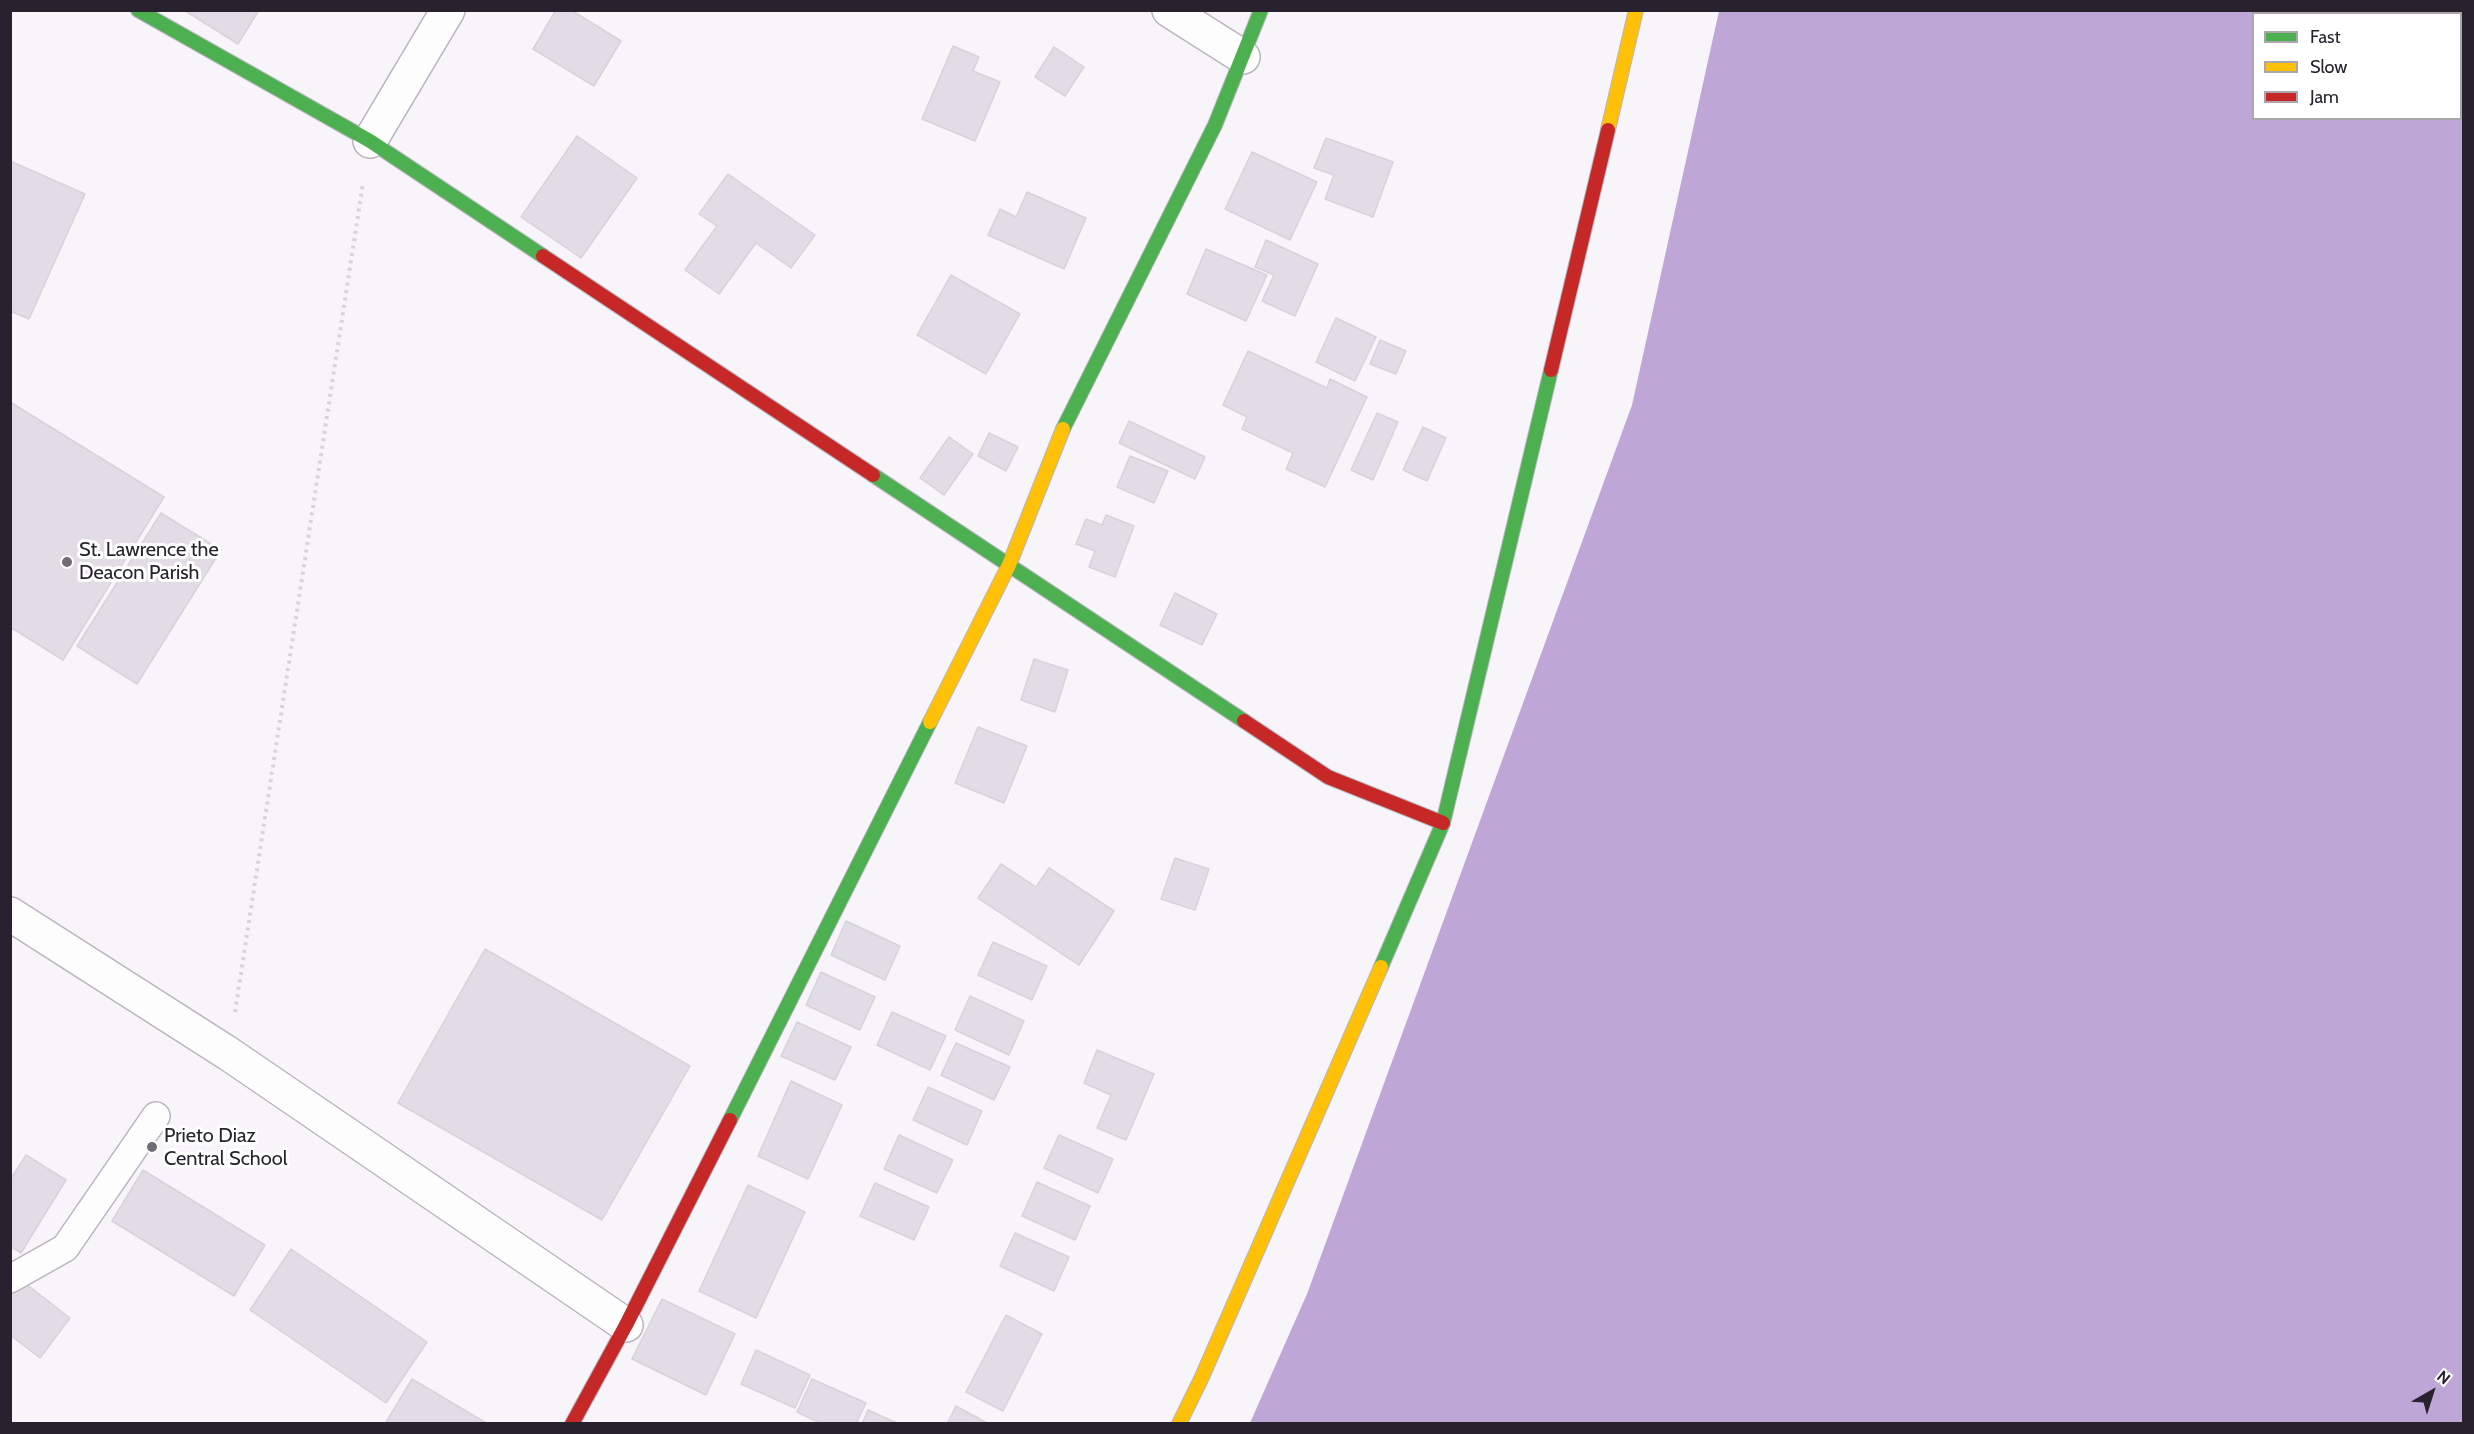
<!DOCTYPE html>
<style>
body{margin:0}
#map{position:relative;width:2474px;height:1434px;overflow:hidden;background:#f7f4fa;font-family:Cabin,sans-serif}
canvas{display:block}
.frame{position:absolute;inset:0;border:12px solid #27222d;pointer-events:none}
.legend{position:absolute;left:2252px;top:12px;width:210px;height:108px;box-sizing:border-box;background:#fff;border:2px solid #a9a7ab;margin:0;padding:8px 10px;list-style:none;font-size:18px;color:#27222d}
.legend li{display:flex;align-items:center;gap:12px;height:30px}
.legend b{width:30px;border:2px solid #a9a7ab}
.north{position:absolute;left:2402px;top:1362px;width:60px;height:60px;-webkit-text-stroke:4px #fff;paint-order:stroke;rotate:39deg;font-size:16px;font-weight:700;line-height:24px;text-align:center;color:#27222d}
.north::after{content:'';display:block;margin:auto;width:21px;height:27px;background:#27222d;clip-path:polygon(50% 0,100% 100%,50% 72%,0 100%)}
</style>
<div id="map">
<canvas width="2474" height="1434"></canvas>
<div class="frame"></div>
<ul class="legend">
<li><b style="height:8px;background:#4caf50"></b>Fast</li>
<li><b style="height:8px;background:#ffc107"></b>Slow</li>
<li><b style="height:8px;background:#c62828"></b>Jam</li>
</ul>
<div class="north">N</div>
</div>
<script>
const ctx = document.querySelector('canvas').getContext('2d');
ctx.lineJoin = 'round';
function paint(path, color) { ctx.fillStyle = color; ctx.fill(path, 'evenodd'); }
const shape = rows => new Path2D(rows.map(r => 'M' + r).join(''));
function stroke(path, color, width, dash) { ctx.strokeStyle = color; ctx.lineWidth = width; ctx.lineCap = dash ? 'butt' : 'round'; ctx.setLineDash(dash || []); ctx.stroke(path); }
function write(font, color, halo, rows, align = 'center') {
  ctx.font = font + ' Cabin,sans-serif'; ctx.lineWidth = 6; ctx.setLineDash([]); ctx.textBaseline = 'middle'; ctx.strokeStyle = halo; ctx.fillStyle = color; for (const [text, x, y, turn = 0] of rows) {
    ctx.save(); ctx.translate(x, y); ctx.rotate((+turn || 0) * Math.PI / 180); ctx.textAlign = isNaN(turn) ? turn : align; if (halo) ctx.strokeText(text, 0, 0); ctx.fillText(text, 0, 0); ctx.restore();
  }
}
paint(shape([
 [1719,11,2463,11,2463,1423,1250,1423,1307,1294,1632,405],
 [2254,14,2460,14,2460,118,2254,118]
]), '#bea7d6');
const building = shape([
 [184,10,259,10,238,44,184,10],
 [556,10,571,10,621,41,594,86,533,49,556,10],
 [953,46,979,57,973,71,1000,82,975,141,922,119,953,46],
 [1054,47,1084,67,1065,96,1035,77,1054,47],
 [577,136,637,178,581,258,521,217,577,136],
 [1326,138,1393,162,1373,217,1325,199,1334,175,1314,168,1326,138],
 [1252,152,1317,182,1290,240,1225,209,1252,152],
 [10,161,85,194,29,319,10,311,10,161],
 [728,174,815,235,791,268,756,243,719,294,685,270,717,226,699,214,728,174],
 [1027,192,1086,218,1064,269,988,235,1000,209,1016,217,1027,192],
 [1266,240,1318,264,1295,316,1262,301,1274,275,1255,267,1266,240],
 [1206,249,1267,275,1246,321,1187,294,1206,249],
 [951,275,1020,314,986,374,917,335,951,275],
 [1336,318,1376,337,1355,381,1316,362,1336,318],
 [1380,340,1406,351,1396,374,1370,364,1380,340],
 [1248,351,1327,388,1330,379,1367,397,1325,487,1286,469,1293,453,1242,429,1247,417,1223,405,1248,351],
 [10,402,164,497,63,660,10,627,10,402],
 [1377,413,1398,422,1373,480,1351,470,1377,413],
 [1129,421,1205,457,1195,479,1119,443,1129,421],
 [1423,427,1446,438,1427,481,1403,470,1423,427],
 [989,433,1018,447,1006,471,978,456,989,433],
 [949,437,973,454,944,495,920,478,949,437],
 [1130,456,1168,471,1154,503,1117,487,1130,456],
 [161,513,221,550,137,684,77,646,161,513],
 [1106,515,1134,526,1115,577,1089,567,1095,551,1076,544,1086,519,1102,525,1106,515],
 [1175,593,1217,614,1202,645,1160,625,1175,593],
 [1034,659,1068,670,1055,712,1021,700,1034,659],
 [978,727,1027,746,1004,803,955,783,978,727],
 [1175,858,1209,869,1195,910,1161,899,1175,858],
 [1001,864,1036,887,1049,868,1114,911,1079,965,978,898,1001,864],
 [846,921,900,946,885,980,831,955,846,921],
 [993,942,1047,966,1032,1000,978,975,993,942],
 [485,949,690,1066,602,1220,398,1103,485,949],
 [821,972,875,997,860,1030,806,1005,821,972],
 [970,996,1024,1021,1009,1055,955,1030,970,996],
 [892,1012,946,1036,930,1070,877,1045,892,1012],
 [797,1022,851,1047,835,1080,781,1056,797,1022],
 [956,1043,1010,1067,994,1100,941,1075,956,1043],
 [1097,1050,1154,1074,1126,1140,1097,1128,1111,1095,1084,1083,1097,1050],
 [791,1081,842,1105,808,1179,758,1156,791,1081],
 [928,1087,982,1111,967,1145,913,1120,928,1087],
 [899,1135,953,1160,937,1193,884,1169,899,1135],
 [1059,1135,1113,1159,1098,1193,1044,1168,1059,1135],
 [26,1155,66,1180,21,1253,10,1246,10,1180,26,1155],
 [143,1170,265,1245,234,1296,112,1221,143,1170],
 [1037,1182,1090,1206,1075,1240,1022,1216,1037,1182],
 [875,1183,929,1207,914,1240,860,1216,875,1183],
 [748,1185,805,1212,756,1318,699,1291,748,1185],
 [1015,1233,1069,1257,1054,1291,1000,1266,1015,1233],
 [291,1249,427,1342,386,1403,250,1310,291,1249],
 [17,1277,70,1318,40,1358,10,1335,10,1286,17,1277],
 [662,1299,735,1334,706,1395,632,1359,662,1299],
 [1006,1315,1042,1334,1003,1411,966,1392,1006,1315],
 [756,1350,810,1375,795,1408,741,1384,756,1350],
 [412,1379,488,1424,385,1424,412,1379],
 [812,1379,866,1403,856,1424,822,1424,797,1412,812,1379],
 [956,1406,989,1424,947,1424,956,1406],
 [868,1410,899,1424,862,1424,868,1410]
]);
paint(building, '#e2dce7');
stroke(building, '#d7d3db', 1.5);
const lane = shape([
 [10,1279,65,1248,156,1116]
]);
const street = shape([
 [1169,10,1243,57],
 [370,141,448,10],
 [10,914,229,1054,626,1325]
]);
const fast = shape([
 [138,10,370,141,543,256],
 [1063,429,1215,125,1261,10],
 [873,475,1244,721],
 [1381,967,1443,823,1551,370],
 [730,1120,930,722]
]);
const slow = shape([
 [1608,130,1636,10],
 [930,722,1009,565,1063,429],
 [1179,1424,1202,1377,1381,967]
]);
const jam = shape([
 [543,256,873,475],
 [1551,370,1608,130],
 [1244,721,1328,777,1443,823],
 [572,1424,626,1325,730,1120]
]);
stroke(lane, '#b9b5be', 30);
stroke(street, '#b9b5be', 36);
stroke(fast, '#b9b5be', 16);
stroke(slow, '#b9b5be', 16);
stroke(jam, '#b9b5be', 16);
stroke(shape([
 [235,1012,363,183]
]), '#d6d6d7', 4, [3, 4.5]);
stroke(lane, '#fefdfe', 27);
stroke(street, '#fefdfe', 33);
stroke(fast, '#4caf50', 14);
stroke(slow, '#ffc107', 14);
stroke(jam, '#c62828', 14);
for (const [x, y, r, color] of [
 [67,562,6,"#706c75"],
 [152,1147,6,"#706c75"]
]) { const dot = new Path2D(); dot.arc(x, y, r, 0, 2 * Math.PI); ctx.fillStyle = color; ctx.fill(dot); stroke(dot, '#fff', 2); }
write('20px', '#27222d', '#fff', [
 ["St. Lawrence the",79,550],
 ["Deacon Parish",79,573],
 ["Prieto Diaz",164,1136],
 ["Central School",164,1159]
], 'left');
</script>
